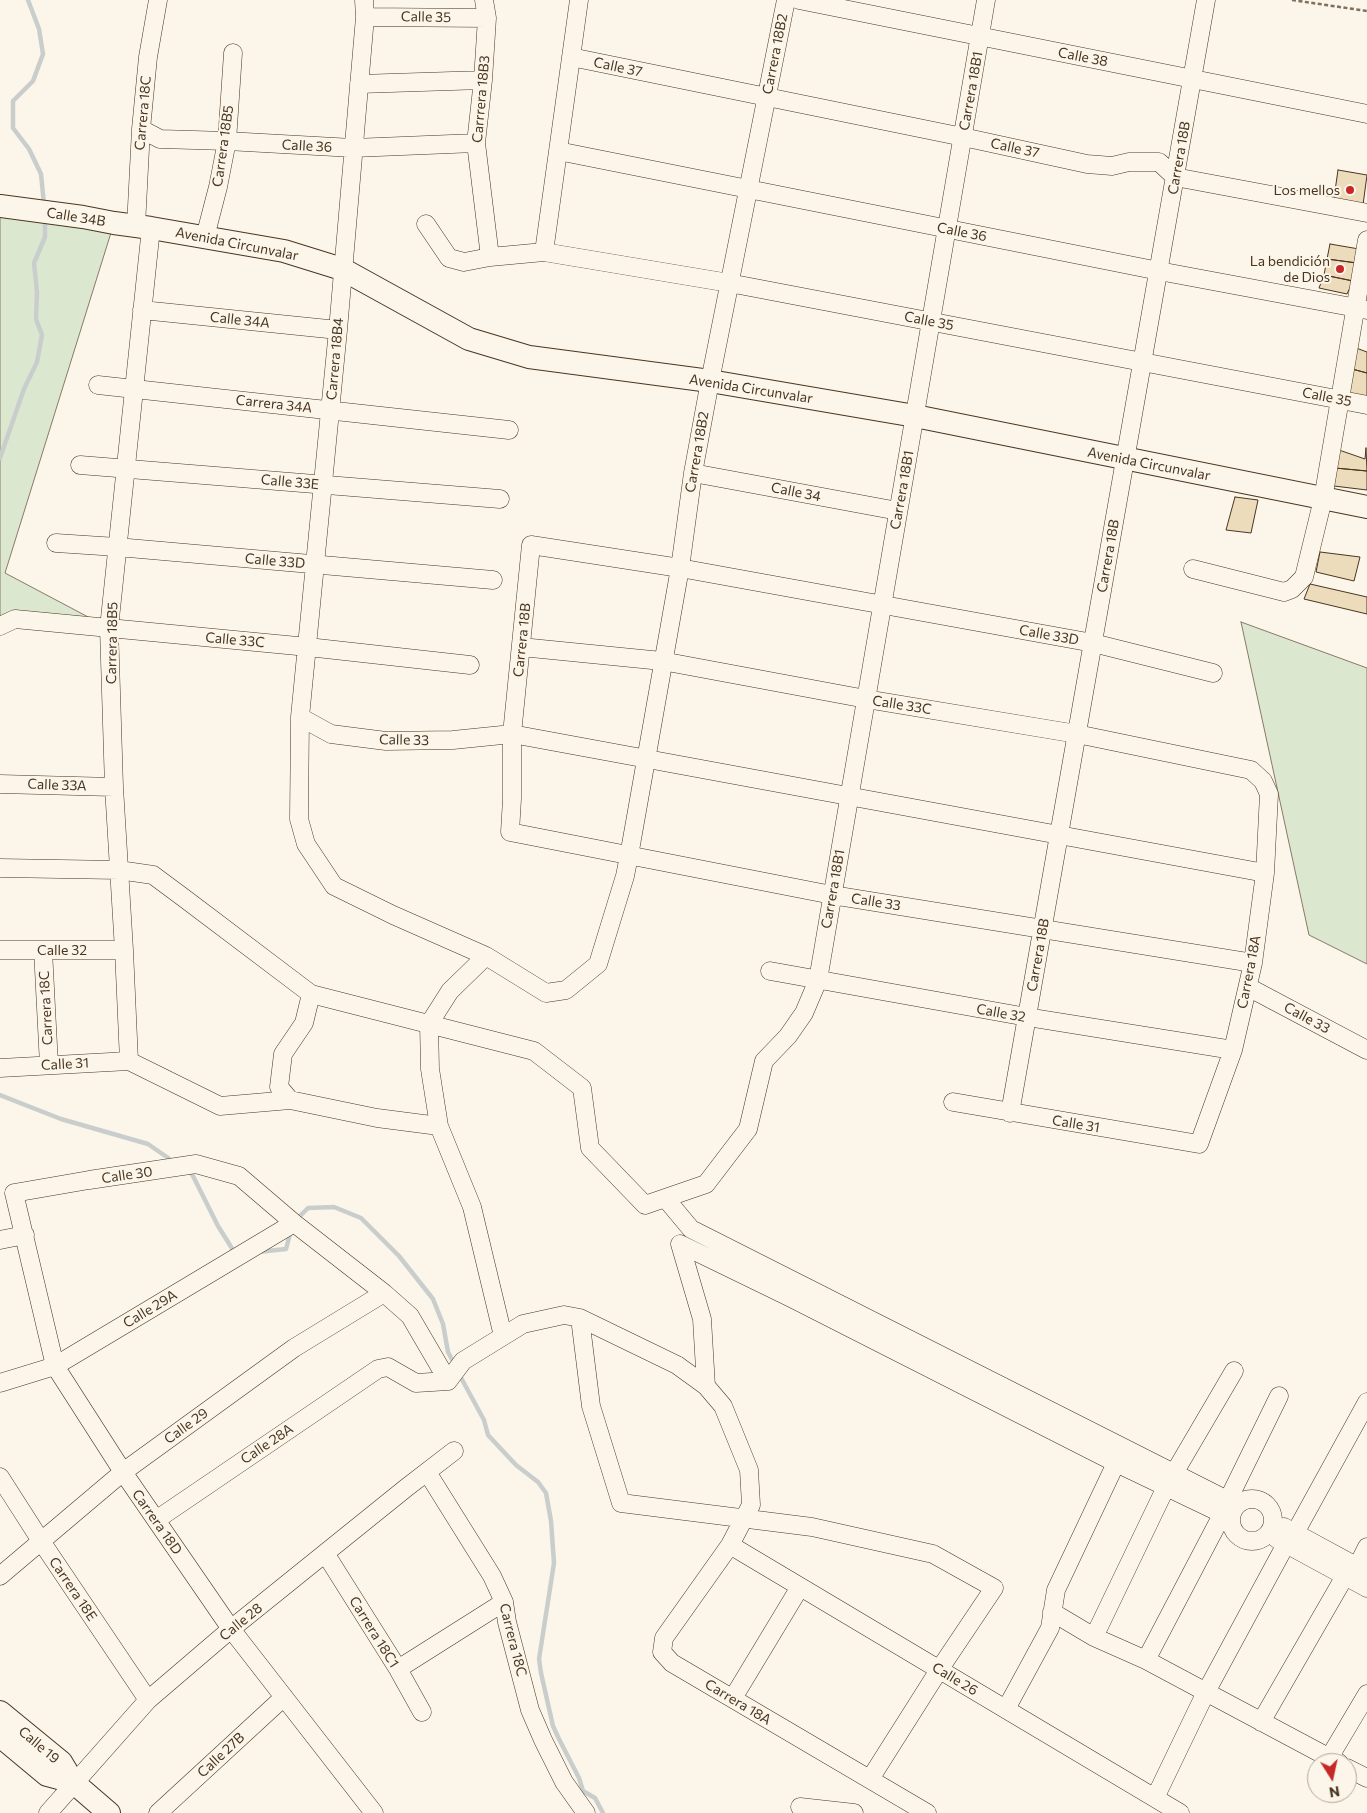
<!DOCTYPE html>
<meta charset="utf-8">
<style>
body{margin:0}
#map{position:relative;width:1367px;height:1813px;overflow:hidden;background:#fbf6e9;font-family:Commissioner,sans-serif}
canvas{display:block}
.north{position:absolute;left:1307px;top:1753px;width:50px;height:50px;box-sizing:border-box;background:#fbf6e9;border:1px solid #b4a999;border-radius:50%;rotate:170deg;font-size:14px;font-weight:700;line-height:20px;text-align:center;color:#4a3520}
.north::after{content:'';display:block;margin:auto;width:18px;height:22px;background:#c62828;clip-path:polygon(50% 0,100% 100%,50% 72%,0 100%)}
</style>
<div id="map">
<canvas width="1367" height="1813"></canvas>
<div class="north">N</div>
</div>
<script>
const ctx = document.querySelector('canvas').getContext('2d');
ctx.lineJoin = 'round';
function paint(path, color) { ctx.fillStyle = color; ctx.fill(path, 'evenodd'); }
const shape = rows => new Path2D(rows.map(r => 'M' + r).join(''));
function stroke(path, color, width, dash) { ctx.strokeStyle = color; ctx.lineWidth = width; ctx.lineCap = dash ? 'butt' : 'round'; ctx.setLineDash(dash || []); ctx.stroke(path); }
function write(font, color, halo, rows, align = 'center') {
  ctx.font = font + ' Commissioner,sans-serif'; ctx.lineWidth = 4; ctx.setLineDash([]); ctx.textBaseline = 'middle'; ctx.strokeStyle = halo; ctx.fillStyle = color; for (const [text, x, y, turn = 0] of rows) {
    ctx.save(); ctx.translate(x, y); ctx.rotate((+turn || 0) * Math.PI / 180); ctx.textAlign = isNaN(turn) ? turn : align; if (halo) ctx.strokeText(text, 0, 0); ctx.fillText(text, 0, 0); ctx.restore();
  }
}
const green = shape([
 [0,207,114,223,5,573,109,628,0,626,0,207],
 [1241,622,1367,668,1367,964,1309,935,1241,622]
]);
paint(green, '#dce7d0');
stroke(green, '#887966', 1);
stroke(shape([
 [28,0,39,29,43,54,33,81,13,101,13,128,29,149,41,174,44,204],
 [0,458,24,389,37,362,42,335,36,319,37,292,34,263,45,237,45,217],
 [0,1095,61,1119,148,1144,174,1162],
 [187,1171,192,1174,218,1226,233,1250,238,1250],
 [297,1219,308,1208,334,1207,361,1218,399,1256,433,1299,443,1324,448,1352,455,1365],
 [258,1252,286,1249,291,1230],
 [459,1374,484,1420,488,1435,516,1465,538,1482,546,1493,551,1521,554,1563,539,1659,541,1673,553,1726,559,1739,579,1778,583,1791,595,1798,603,1813]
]), '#c9cecd', 4.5);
const building = shape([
 [1338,170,1367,175,1363,205,1334,198,1338,170],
 [1330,244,1359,249,1357,263,1327,259,1330,244],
 [1327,259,1357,263,1353,281,1324,275,1327,259],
 [1324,275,1353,281,1347,294,1319,288,1324,275],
 [1356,348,1367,352,1367,373,1352,369,1356,348],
 [1352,369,1367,373,1367,398,1348,393,1352,369],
 [1366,448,1367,471,1335,468,1339,450,1365,459,1366,448],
 [1335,468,1367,471,1367,490,1334,486,1335,468],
 [1235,497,1258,500,1251,533,1226,530,1235,497],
 [1320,552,1360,557,1354,581,1316,572,1320,552],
 [1310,584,1367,597,1367,614,1304,599,1310,584]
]);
paint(building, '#ecdcbc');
stroke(building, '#4a3520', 1);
const minor = shape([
 [364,0,365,17,338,330,300,717,299,819,306,844,334,886,393,915,486,956],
 [484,0,487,18,483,80,476,143,490,257],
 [799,0,1367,114],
 [365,17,487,18],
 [571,57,963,137,1087,164,1112,166,1129,162,1159,162,1175,177,1367,213],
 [359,84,483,80],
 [141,129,160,139,227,141,353,148,476,143],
 [558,151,1159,271,1367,310],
 [426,224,449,258,464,262,490,257,544,252,729,283,1367,405],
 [136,226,141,129,148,57,158,0],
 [205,237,218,187,227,141,233,53],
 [544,252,579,0],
 [142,310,338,330],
 [98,385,509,430],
 [80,465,500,499],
 [693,473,898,511],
 [56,543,117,547,493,580],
 [1193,569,1284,592,1292,589,1304,577,1323,499,1367,240],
 [0,626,15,619,308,647,470,665],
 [521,647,662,661,866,699,1077,734,1251,770,1263,781,1269,794,1265,873,1253,963,1233,1050,1199,1144,953,1102],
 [1213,673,1093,643,680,568,531,545,512,734,512,799,510,832,832,895,1253,963],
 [300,717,331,734,386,741,453,740,512,734,1265,873],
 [0,784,114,787],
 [0,868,119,870,153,875,184,898,311,994,534,1051,582,1088,590,1148,645,1205,706,1184,748,1129,764,1061,788,1036,804,1013,818,980,986,0],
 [0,950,124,950],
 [43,950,49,1065],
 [770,971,1027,1017,1233,1050],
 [1248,987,1367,1050],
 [311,994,304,1023,283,1054,279,1087,290,1100,377,1118,439,1126],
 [129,1061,124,950,114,787,109,628,151,228],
 [0,1068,129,1061,220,1106,290,1100],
 [1010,1113,1206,0],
 [666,1199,691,1229,1237,1505],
 [0,1240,25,1235],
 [580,1318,591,1406,621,1503,812,1527,933,1554,994,1588,939,1670,870,1779],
 [503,1336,472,1207,439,1126,430,1069,429,1024,450,991,486,956,546,993,566,990,598,964,625,876,629,856,680,568,693,473,710,381,786,0],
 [0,1383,55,1366,294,1223],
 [706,1386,702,1319,680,1244,791,1298,1116,1463,1231,1518],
 [427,1472,492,1576,504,1602,507,1622,530,1710,543,1740,564,1782,586,1813],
 [0,1477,41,1541,148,1700],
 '1231 1520a21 21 0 1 1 42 0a21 21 0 1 1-42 0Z',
 [1228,1500,1279,1396],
 [156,1520,378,1369,388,1367,416,1383,448,1381,463,1361,523,1324,564,1315,580,1318,677,1365,706,1386,723,1406,749,1470,751,1505,730,1545,664,1638,662,1652,672,1663,927,1813],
 [1284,1527,1367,1572],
 [1295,1533,1367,1402],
 [1277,1539,1367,1588],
 [730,1545,1180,1813],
 [325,1553,398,1669,422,1712],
 [1357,1567,1367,1547],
 [0,1576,123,1472,294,1348,384,1293],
 [1052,1612,1094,1637,1146,1660,1339,1763],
 [1094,1637,1166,1487,1234,1371],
 [1146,1660,1222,1515],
 [398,1669,504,1602],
 [733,1698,800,1587],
 [1006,1709,1050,1628,1056,1590,1116,1463],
 [1261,1722,1345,1576],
 [1329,1758,1367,1694],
 [1347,1768,1367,1778],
 [1155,1798,1206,1692,1286,1544],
 [800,1807,854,1813],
 [48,1813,148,1700,231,1629,406,1488,454,1451],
 [158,1813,284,1697],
 [374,1813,231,1629,123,1472,55,1366,14,1193,89,1180,196,1164,239,1176,294,1223,384,1293,410,1316,448,1381]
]);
const major = shape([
 [0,206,83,217,114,223,151,228,284,251,342,269,469,339,529,357,710,381,915,416,1367,507],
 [0,1712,61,1762,73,1782,109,1813],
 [0,1736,47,1775,73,1782]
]);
stroke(minor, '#4a3520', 19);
stroke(major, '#4a3520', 24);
stroke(shape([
 [1292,0,1367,11]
]), '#7f6f5c', 2.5, [4, 2.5]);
stroke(minor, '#fbf6e9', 18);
stroke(major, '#fbf6e9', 22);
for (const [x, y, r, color] of [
 [1350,190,5,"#c62828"],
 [1340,269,5,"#c62828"]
]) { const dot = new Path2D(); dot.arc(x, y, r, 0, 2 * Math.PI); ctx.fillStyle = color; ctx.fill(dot); stroke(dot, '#fbf6e9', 2); }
write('14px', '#4a3520', '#fbf6e9', [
 ["Calle 35",426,17,1],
 ["Carrera 18B2",775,54,-79],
 ["Calle 38",1083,57,11],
 ["Calle 37",618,67,12],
 ["Carrera 18B1",971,91,-80],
 ["Carrrera 18B3",481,99,-85],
 ["Carrera 18C",143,113,-85],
 ["Carrera 18B5",223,146,-82],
 ["Calle 36",307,146,3],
 ["Calle 37",1015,148,12],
 ["Carrera 18B",1179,158,-80],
 ["Calle 34B",76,217,9],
 ["Calle 36",962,232,11],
 ["Avenida Circunvalar",237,244,11],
 ["Calle 34A",240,320,6],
 ["Calle 35",929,321,11],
 ["Carrera 18B4",335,359,-85],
 ["Avenida Circunvalar",751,389,9],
 ["Calle 35",1327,397,11],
 ["Carrera 34A",274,404,6],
 ["Carrera 18B2",697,452,-80],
 ["Avenida Circunvalar",1149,464,11],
 ["Calle 33E",290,482,5],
 ["Carrera 18B1",902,490,-80],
 ["Calle 34",796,492,11],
 ["Carrera 18B",1108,556,-80],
 ["Calle 33D",275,561,5],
 ["Calle 33D",1049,635,10],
 ["Calle 33C",235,640,5],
 ["Carrera 18B",522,640,-84],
 ["Carrera 18B5",112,643,-89],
 ["Calle 33C",902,705,9],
 ["Calle 33",404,740,1],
 ["Calle 33A",57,785,2],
 ["Carrera 18B1",833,889,-80],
 ["Calle 33",876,902,9],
 ["Calle 32",62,950],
 ["Carrera 18B",1038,955,-80],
 ["Carrera 18A",1249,972,-79],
 ["Carrera 18C",46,1008,-93],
 ["Calle 32",1001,1013,10],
 ["Calle 33",1307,1018,28],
 ["Calle 31",65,1064,-3],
 ["Calle 31",1076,1124,9],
 ["Calle 30",127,1175,-8],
 ["Calle 29A",150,1309,-31],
 ["Calle 29",186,1426,-36],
 ["Calle 28A",267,1444,-34],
 ["Carrera 18D",157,1522,55],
 ["Carrera 18E",73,1589,56],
 ["Calle 28",241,1622,-39],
 ["Carrera 18C1",374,1632,58],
 ["Carrera 18C",513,1640,76],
 ["Calle 26",955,1679,31],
 ["Carrera 18A",738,1702,31],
 ["Calle 19",39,1745,40],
 ["Calle 27B",221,1755,-43]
]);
write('14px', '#4a3520', '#fbf6e9', [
 ["Los mellos",1340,190],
 ["La bendición",1330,261],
 ["de Dios",1330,277]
], 'right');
</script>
